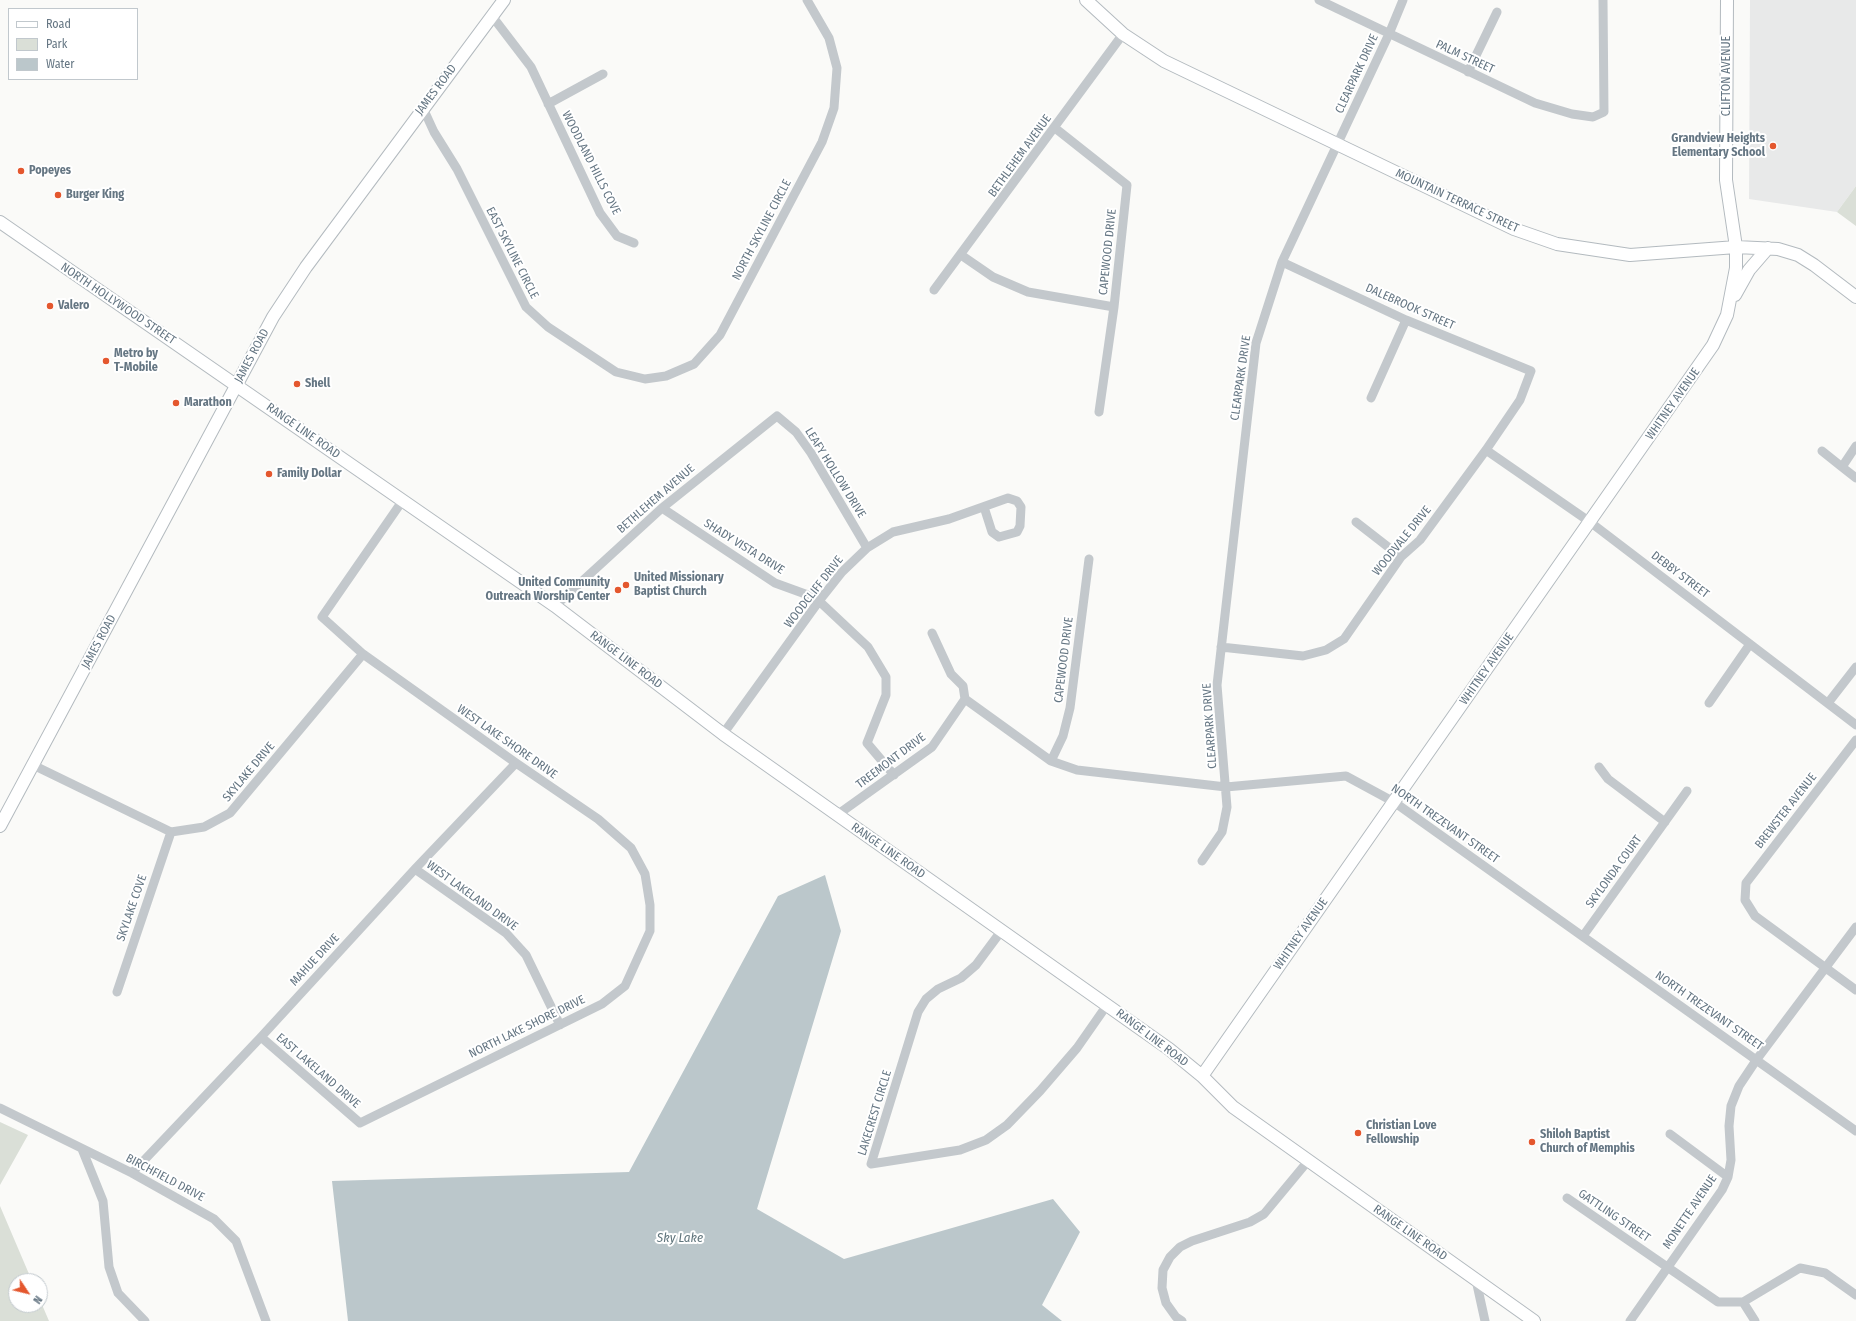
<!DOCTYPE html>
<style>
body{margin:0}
#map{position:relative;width:1856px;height:1321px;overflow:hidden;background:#fafaf8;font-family:"Fira Sans Condensed",sans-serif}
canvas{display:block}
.legend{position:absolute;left:8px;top:8px;width:130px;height:72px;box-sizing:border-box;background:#fff;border:1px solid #c1c8cd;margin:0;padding:5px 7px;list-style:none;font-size:12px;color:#657683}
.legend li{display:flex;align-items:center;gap:8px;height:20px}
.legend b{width:20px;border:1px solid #c1c8cd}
.north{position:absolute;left:8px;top:1273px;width:40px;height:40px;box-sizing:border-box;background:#fff;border:1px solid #c1c8cd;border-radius:50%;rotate:125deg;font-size:11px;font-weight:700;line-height:16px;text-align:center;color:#657683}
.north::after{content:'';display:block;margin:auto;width:14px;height:18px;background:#e4572e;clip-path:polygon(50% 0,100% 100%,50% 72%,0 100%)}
</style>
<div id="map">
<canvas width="1856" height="1321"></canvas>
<ul class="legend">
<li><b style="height:5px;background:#fff"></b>Road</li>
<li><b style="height:11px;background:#dadfd7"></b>Park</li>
<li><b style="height:11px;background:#bbc7cb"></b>Water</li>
</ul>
<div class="north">N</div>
</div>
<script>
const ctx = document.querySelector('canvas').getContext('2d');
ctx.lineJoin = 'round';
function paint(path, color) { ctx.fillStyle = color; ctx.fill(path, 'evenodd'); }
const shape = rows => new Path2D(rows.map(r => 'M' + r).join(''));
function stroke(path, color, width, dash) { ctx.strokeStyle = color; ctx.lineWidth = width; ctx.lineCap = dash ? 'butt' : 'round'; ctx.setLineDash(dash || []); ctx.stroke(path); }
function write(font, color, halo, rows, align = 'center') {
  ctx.font = font + ' "Fira Sans Condensed",sans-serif'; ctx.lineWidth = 4; ctx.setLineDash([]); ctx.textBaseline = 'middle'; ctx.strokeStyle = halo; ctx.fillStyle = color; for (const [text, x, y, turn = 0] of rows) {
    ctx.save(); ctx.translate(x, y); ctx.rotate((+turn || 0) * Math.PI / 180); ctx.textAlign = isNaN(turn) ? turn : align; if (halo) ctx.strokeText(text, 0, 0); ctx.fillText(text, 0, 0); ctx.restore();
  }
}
paint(shape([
 [1750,0,1856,0,1856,186,1837,212,1749,199]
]), '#e8e9e9');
paint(shape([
 [1856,186,1856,226,1837,212],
 [0,1122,28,1135,0,1185],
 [0,1206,32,1281,16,1281,16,1305,40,1305,40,1300,49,1321,0,1321]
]), '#dadfd7');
paint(shape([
 [825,875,841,931,757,1209,844,1259,1053,1199,1080,1232,1042,1305,1062,1321,348,1321,332,1181,629,1172,778,896]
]), '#bbc7cb');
const secondary = shape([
 [1086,0,1123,34,1164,61,1514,229,1557,244,1630,255,1736,247,1778,249,1798,255,1814,265,1856,297],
 [0,222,555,606,723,734,1169,1049,1202,1076,1233,1107,1534,1321],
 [1735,295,1749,270,1768,248],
 [0,826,273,317,306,267,504,0],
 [1202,1076,1713,345,1727,315,1736,268,1736,247,1726,180,1727,0]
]);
stroke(secondary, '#b3babf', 14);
stroke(shape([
 [1319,0,1535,103,1572,114,1593,117,1604,112,1603,0],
 [492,16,531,67,600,213,617,236,634,243],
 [1468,72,1497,12],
 [548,104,603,74],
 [423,108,434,132,457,169,526,307,548,327,616,372,645,379,666,376,694,364,720,335,822,142,834,108,837,68,829,38,807,0],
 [1055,128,1127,185,1114,307,1099,412],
 [961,255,993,277,1028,292,1114,307],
 [934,290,1123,34],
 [1371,398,1406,320],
 [1856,446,1842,467,1856,478],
 [1486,450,1590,522,1856,725],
 [1822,451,1842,467],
 [662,508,775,583,808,595,819,601,868,647,886,677,886,695,867,743,894,775],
 [1356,522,1401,557],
 [555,606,662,508,777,416,796,432,811,453,867,548],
 [932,633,951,674,963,686,965,699],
 [1221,647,1303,656,1326,650,1344,639,1401,557,1420,540,1486,450,1520,400,1531,371,1406,320,1282,262],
 [965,699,1051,761,1077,770,1226,787,1346,776,1394,802,1856,1131],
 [1709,703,1750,644],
 [1828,703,1856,667],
 [723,734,819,601,842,572,867,548,893,532,949,519,1008,498,1017,501,1021,507,1020,526,1017,532,999,537,992,532,984,507],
 [1856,740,1746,883,1745,900,1755,916,1856,990],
 [1051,761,1063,736,1070,708,1089,559],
 [33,765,171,832,204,827,230,813,363,654],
 [1599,767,1608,779,1665,822],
 [837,815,932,747,965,699],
 [1202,861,1222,832,1227,807,1217,685,1256,343,1282,262,1389,34,1403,0],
 [415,869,506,933,526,955,560,1025],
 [1002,930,976,965,961,978,938,989,926,999,918,1012,871,1164,960,1150,986,1140,1007,1125,1040,1091,1077,1048,1107,1005],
 [1583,936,1687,791],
 [117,992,171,832],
 [261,1037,360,1123,602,1004,625,986,650,931,650,905,645,874,631,848,598,819,516,763,363,654,322,617,403,500],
 [0,1108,132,1173,214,1219,236,1241,266,1321],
 [1670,1134,1728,1177],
 [82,1149,103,1201,109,1267,118,1293,145,1321],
 [132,1173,261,1037,415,869,516,763],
 [1567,1198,1718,1302,1743,1302,1800,1268,1825,1273,1856,1295],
 [1476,1280,1485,1321],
 [1743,1302,1755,1321],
 [1182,1321,1176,1317,1166,1303,1162,1288,1163,1270,1170,1257,1180,1247,1192,1241,1250,1222,1264,1214,1308,1161],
 [1630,1321,1722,1190,1728,1177,1731,1160,1729,1126,1731,1106,1739,1086,1757,1059,1856,927]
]), '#c3c8cc', 9);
stroke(secondary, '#fff', 12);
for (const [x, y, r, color] of [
 [1773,146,4,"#e4572e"],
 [21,171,4,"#e4572e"],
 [58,195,4,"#e4572e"],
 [50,306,4,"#e4572e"],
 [106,361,4,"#e4572e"],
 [297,384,4,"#e4572e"],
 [176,403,4,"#e4572e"],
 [269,474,4,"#e4572e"],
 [626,585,4,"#e4572e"],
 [618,590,4,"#e4572e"],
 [1358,1133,4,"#e4572e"],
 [1532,1142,4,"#e4572e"]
]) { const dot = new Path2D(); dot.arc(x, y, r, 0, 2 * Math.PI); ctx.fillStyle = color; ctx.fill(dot); stroke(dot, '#fff', 1.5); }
write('12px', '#657683', '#fff', [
 ["PALM STREET",1465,57,25],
 ["CLEARPARK DRIVE",1357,74,-65],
 ["CLIFTON AVENUE",1727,76,-90],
 ["JAMES ROAD",436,90,-53],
 ["BETHLEHEM AVENUE",1020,156,-54],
 ["WOODLAND HILLS COVE",591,163,63],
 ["MOUNTAIN TERRACE STREET",1457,201,25],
 ["NORTH SKYLINE CIRCLE",762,230,-62],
 ["CAPEWOOD DRIVE",1108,252,-84],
 ["EAST SKYLINE CIRCLE",512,253,63],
 ["NORTH HOLLYWOOD STREET",118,304,34],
 ["DALEBROOK STREET",1410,307,24],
 ["JAMES ROAD",252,356,-62],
 ["CLEARPARK DRIVE",1241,378,-82],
 ["WHITNEY AVENUE",1673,404,-55],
 ["RANGE LINE ROAD",303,431,35],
 ["LEAFY HOLLOW DRIVE",835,473,58],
 ["BETHLEHEM AVENUE",656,499,-41],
 ["WOODVALE DRIVE",1402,541,-51],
 ["SHADY VISTA DRIVE",744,547,32],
 ["DEBBY STREET",1680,575,37],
 ["WOODCLIFF DRIVE",814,592,-52],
 ["JAMES ROAD",99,642,-62],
 ["RANGE LINE ROAD",626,660,37],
 ["CAPEWOOD DRIVE",1064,660,-83],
 ["WHITNEY AVENUE",1487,669,-55],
 ["CLEARPARK DRIVE",1210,726,-94],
 ["WEST LAKE SHORE DRIVE",507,742,35],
 ["TREEMONT DRIVE",891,761,-37],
 ["SKYLAKE DRIVE",249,772,-50],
 ["BREWSTER AVENUE",1786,811,-52],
 ["NORTH TREZEVANT STREET",1445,824,35],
 ["RANGE LINE ROAD",888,851,35],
 ["SKYLONDA COURT",1614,872,-54],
 ["WEST LAKELAND DRIVE",472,896,36],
 ["SKYLAKE COVE",132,908,-71],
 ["WHITNEY AVENUE",1301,934,-55],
 ["MAHUE DRIVE",315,960,-47],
 ["NORTH TREZEVANT STREET",1709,1011,35],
 ["NORTH LAKE SHORE DRIVE",527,1027,-26],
 ["RANGE LINE ROAD",1152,1038,37],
 ["EAST LAKELAND DRIVE",318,1071,41],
 ["LAKECREST CIRCLE",875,1113,-73],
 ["BIRCHFIELD DRIVE",165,1178,28],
 ["MONETTE AVENUE",1690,1212,-56],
 ["GATTLING STREET",1614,1216,34],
 ["RANGE LINE ROAD",1410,1233,35]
]);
write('bold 12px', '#657683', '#fff', [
 ["Grandview Heights",1765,139,"right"],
 ["Elementary School",1765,153,"right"],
 ["Popeyes",29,171],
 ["Burger King",66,195],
 ["Valero",58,306],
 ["Metro by",114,354],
 ["T-Mobile",114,368],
 ["Shell",305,384],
 ["Marathon",184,403],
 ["Family Dollar",277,474],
 ["United Missionary",634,578],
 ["Baptist Church",634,592],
 ["United Community",610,583,"right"],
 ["Outreach Worship Center",610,597,"right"],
 ["Christian Love",1366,1126],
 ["Fellowship",1366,1140],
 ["Shiloh Baptist",1540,1135],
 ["Church of Memphis",1540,1149]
], 'left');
write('italic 13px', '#60757c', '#fff', [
 ["Sky Lake",680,1238]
]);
</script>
